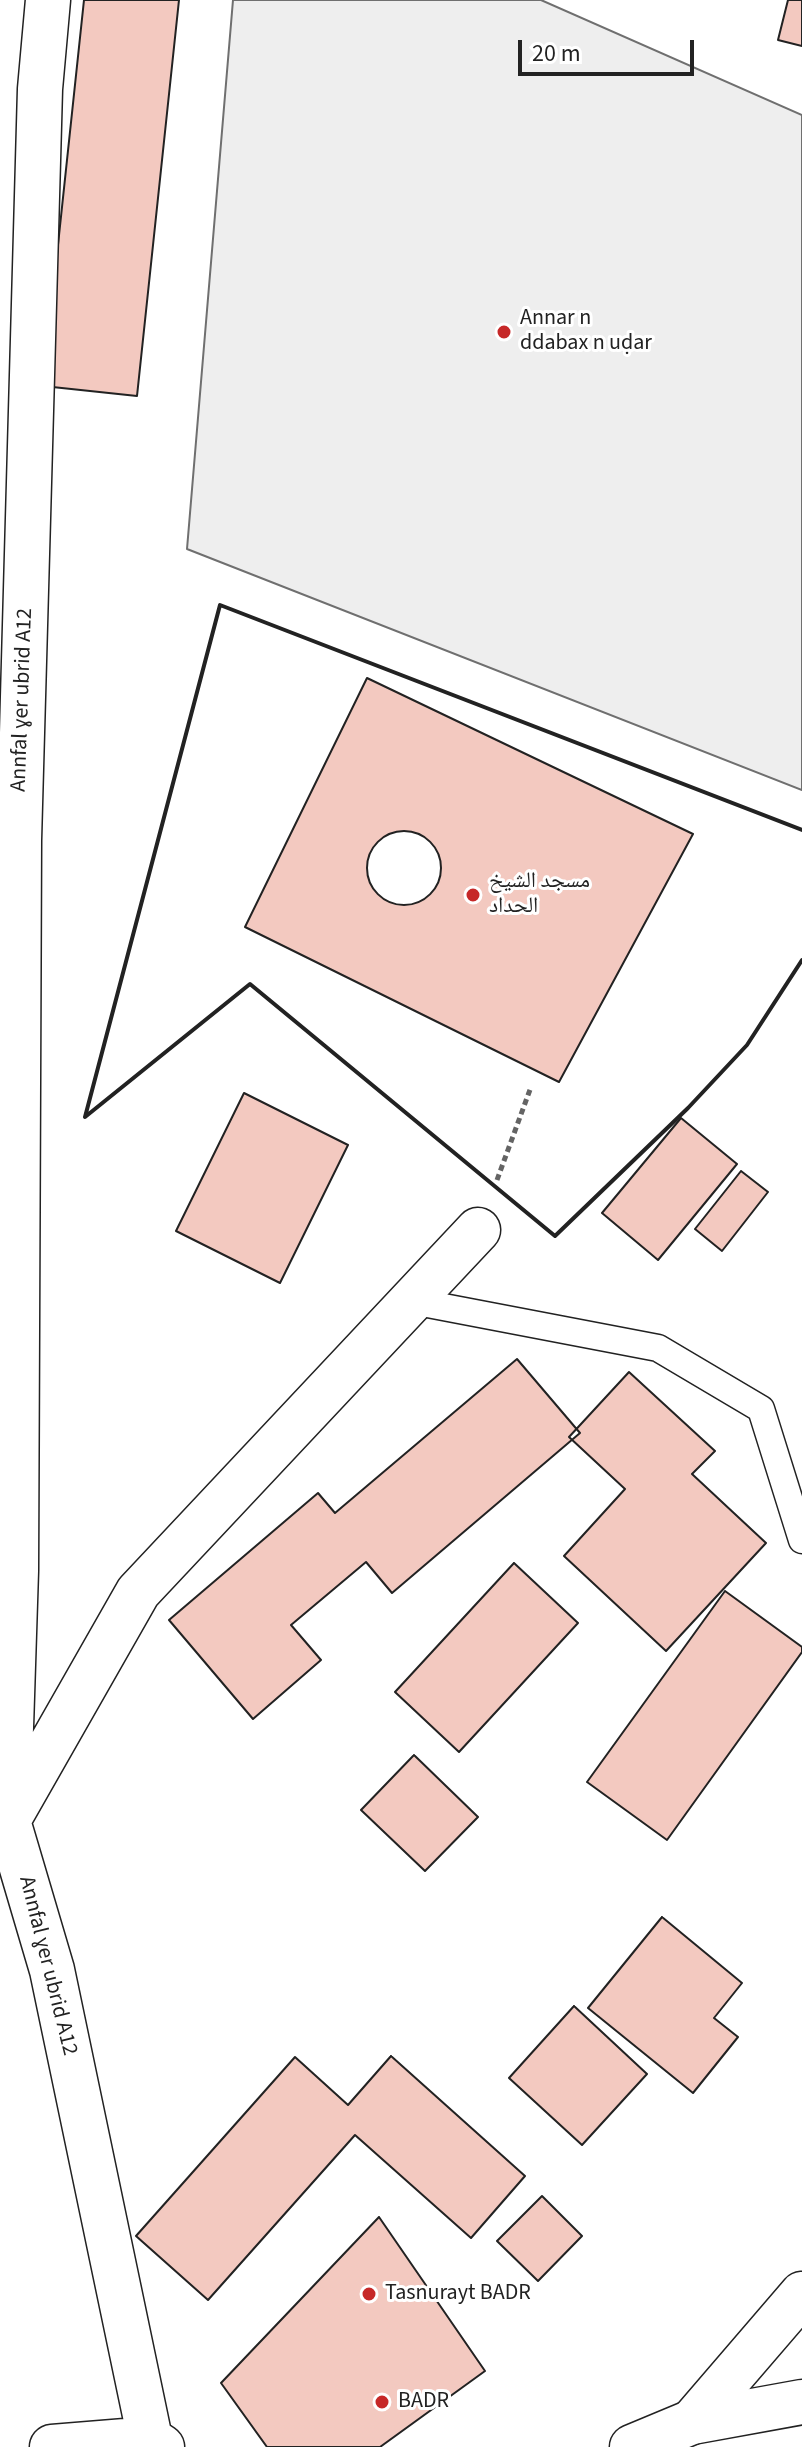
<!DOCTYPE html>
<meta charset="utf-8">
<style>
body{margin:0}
#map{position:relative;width:802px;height:2447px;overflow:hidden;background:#fff;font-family:"Source Sans 3",sans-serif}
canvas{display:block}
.scale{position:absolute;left:518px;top:40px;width:176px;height:36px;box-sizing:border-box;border:4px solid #222;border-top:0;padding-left:10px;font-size:24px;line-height:28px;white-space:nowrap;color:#222;-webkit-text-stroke:6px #fff;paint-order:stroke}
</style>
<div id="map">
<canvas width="802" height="2447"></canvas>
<div class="scale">20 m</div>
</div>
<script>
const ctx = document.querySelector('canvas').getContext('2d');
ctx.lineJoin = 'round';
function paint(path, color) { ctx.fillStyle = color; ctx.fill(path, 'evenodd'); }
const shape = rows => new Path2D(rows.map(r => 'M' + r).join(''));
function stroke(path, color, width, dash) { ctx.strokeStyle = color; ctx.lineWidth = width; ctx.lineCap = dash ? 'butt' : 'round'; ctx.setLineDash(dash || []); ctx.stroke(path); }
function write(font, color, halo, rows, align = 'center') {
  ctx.font = font + ' "Source Sans 3","Noto Naskh Arabic",sans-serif'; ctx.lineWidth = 6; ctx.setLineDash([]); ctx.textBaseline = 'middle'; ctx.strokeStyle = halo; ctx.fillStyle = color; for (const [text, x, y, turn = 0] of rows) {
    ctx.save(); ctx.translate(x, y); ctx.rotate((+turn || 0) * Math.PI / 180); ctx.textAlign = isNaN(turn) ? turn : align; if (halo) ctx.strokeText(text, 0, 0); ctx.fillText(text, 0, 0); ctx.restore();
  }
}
const green = shape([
 [233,0,541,0,802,115,802,790,187,549,233,0]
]);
paint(green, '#eee');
stroke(green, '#6f6f6f', 2);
const building = shape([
 [84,0,179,0,137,396,43,386,84,0],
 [788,0,802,0,802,46,778,40,788,0],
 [367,678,693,834,559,1082,245,927,367,678],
 '367 868a37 37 0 1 1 74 0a37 37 0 1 1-74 0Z',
 [244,1093,348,1145,280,1283,176,1231,244,1093],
 [681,1118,737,1164,658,1260,602,1213,681,1118],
 [741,1171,768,1192,722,1251,695,1229,741,1171],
 [517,1359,580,1433,392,1593,366,1562,291,1625,321,1660,253,1719,169,1620,318,1493,335,1513,517,1359],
 [629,1372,715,1451,692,1474,766,1543,666,1651,564,1556,625,1489,569,1437,629,1372],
 [514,1563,578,1623,459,1752,395,1692,514,1563],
 [725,1591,802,1647,802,1652,667,1840,587,1782,725,1591],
 [414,1755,478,1817,425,1871,361,1810,414,1755],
 [662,1917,742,1983,714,2018,738,2037,693,2093,588,2008,662,1917],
 [574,2006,647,2074,582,2145,509,2078,574,2006],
 [391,2056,525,2176,471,2238,355,2135,208,2300,136,2236,295,2057,348,2105,391,2056],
 [542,2196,582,2236,538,2281,497,2241,542,2196],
 [379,2217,485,2371,380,2447,267,2447,221,2383,379,2217]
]);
paint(building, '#f3c9c0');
stroke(building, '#222', 2);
const lane = shape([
 [412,1301,658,1348,761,1409,802,1540]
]);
const street = shape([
 [48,0,40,89,19,840,16,1571,8,1821,52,1970,150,2439],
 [11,1815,138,1592,478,1230],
 [692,2422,802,2294],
 [52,2447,150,2439,162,2447]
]);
const primary = shape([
 [632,2447,692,2422,802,2402]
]);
stroke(lane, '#222', 29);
stroke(street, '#222', 47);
stroke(primary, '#222', 47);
stroke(shape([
 [497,1180,531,1087]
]), '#646464', 5, [6, 4]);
stroke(lane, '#fff', 26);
stroke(street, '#fff', 44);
stroke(primary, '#fff', 44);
stroke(shape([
 [802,830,220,605,85,1117,250,984,555,1236,688,1108,747,1045,802,960]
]), '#222', 4);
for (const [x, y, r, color] of [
 [504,332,8,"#c62828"],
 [473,895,8,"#c62828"],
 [369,2294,8,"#c62828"],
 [382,2402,8,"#c62828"]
]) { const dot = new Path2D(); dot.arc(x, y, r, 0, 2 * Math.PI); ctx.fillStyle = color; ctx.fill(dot); stroke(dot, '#fff', 3); }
write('22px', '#222', '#fff', [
 ["Annar n",520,319],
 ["ddabax n uḍar",520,344],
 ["مسجد الشيخ",489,882],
 ["الحداد",489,907],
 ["Tasnurayt BADR",385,2294],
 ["BADR",398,2402]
], 'left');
write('22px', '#222', '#fff', [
 ["Annfal ɣer ubrid A12",23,700,-88],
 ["Annfal ɣer ubrid A12",47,1966,76]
]);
</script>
